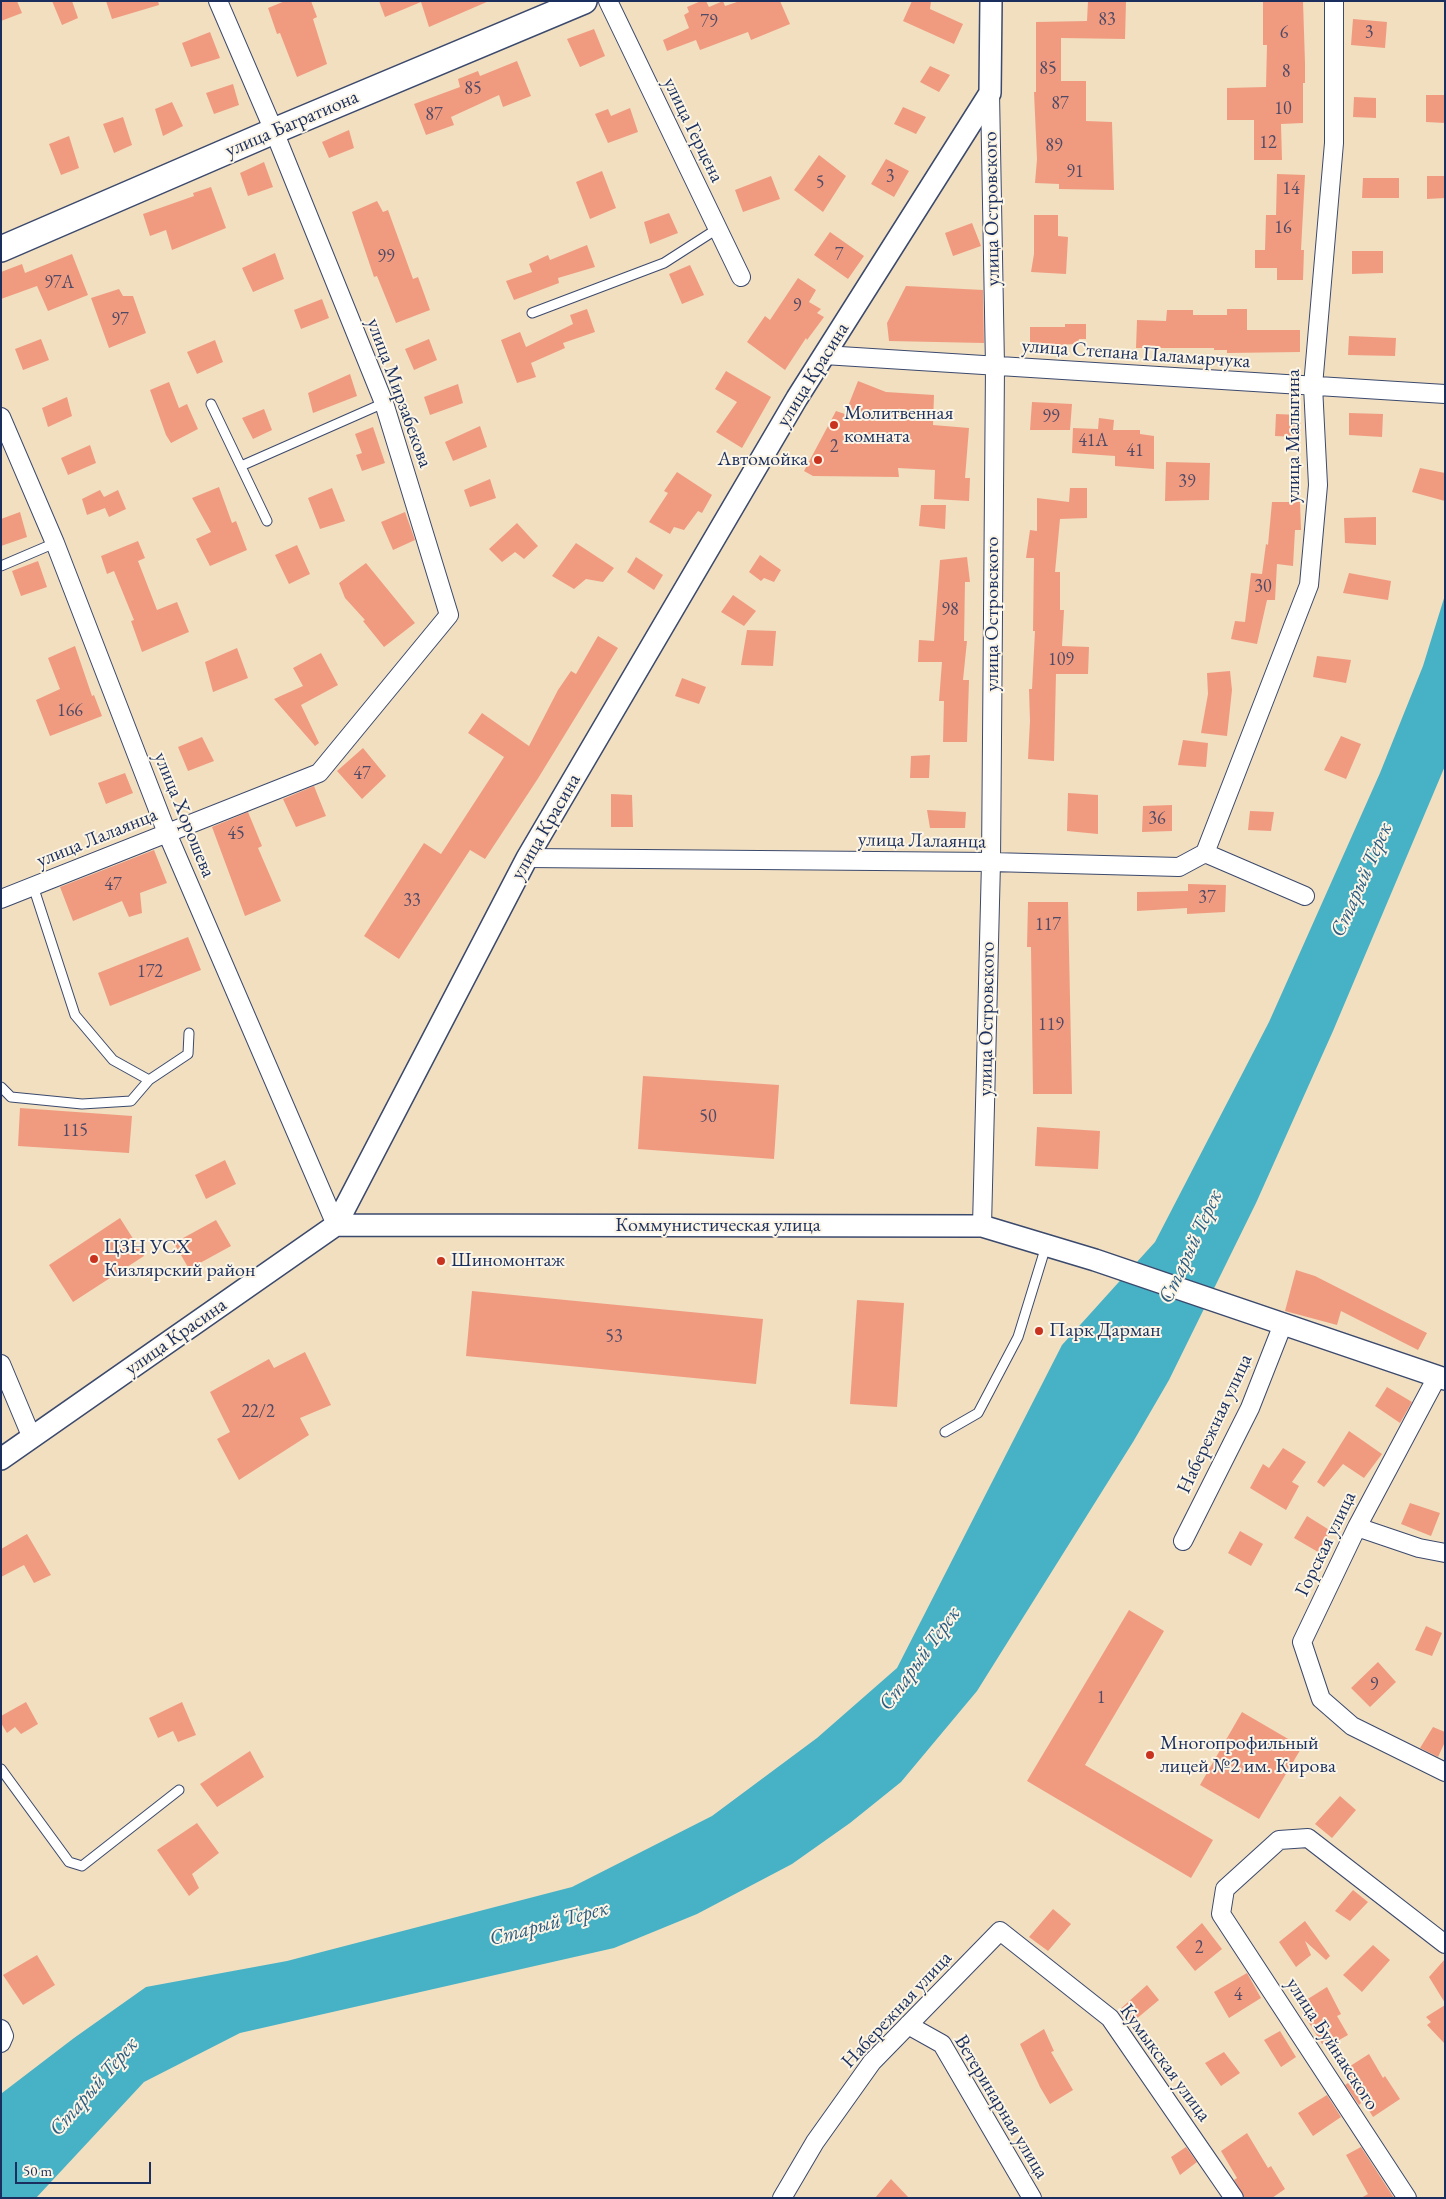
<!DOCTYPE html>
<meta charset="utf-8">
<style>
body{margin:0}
#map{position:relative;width:1446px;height:2199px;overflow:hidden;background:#f1dfc0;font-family:"EB Garamond",serif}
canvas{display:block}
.frame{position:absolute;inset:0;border:2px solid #1b2f5e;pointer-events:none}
.scale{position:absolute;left:15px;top:2162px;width:136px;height:22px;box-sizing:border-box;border:2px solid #1b2f5e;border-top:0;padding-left:6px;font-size:15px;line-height:18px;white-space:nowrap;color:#1b2f5e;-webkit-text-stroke:4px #fcf5e5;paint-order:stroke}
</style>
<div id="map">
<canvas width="1446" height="2199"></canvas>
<div class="frame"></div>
<div class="scale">50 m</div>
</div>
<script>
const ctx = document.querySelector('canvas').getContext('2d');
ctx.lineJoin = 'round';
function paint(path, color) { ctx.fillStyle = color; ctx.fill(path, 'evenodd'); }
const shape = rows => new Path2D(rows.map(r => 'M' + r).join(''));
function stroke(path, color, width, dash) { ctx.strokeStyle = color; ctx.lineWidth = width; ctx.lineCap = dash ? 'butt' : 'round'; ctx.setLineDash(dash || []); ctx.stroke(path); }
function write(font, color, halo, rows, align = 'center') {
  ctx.font = font + ' "EB Garamond",serif'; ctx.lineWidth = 4; ctx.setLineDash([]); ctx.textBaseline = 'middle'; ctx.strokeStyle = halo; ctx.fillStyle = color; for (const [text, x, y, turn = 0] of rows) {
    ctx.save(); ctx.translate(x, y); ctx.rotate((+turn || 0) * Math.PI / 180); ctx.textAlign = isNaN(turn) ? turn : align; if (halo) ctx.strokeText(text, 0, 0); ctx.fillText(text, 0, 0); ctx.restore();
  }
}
paint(shape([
 [1445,595,1445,766,1333,1031,1256,1203,1169,1380,1133,1442,977,1691,901,1782,850,1823,792,1864,697,1914,614,1948,240,2033,144,2082,36,2198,1,2198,2,2093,74,2038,146,1987,287,1961,572,1887,712,1816,817,1738,897,1668,1062,1345,1155,1242,1269,1022,1380,773,1423,666]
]), '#47b1c6');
paint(shape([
 [1,1,17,1,22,13,1,21],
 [52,1,72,1,78,18,62,25],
 [106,1,158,1,159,5,112,19],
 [285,1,311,1,317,17,313,19,327,64,297,77,280,33,277,34,268,8],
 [379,1,489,1,429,27,421,2,385,17],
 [701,1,706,1,709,7,723,1,725,6,740,1,780,1,790,24,751,40,748,32,700,50,696,40,667,51,663,40,689,28,684,15,689,12,687,7],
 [912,1,931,1,930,9,963,24,954,44,903,21],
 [1088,1,1126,2,1125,39,1061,38,1061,81,1086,81,1086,121,1112,122,1114,190,1059,189,1059,184,1035,183,1037,159,1034,92,1036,92,1036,22,1087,21],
 [1263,1,1303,1,1305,63,1305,83,1303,83,1303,123,1281,124,1282,160,1254,160,1254,120,1227,120,1227,88,1266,87,1267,45,1263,45],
 [1353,19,1387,22,1385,48,1351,45],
 [594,29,605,56,580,67,567,39],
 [210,32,220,58,191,67,182,43],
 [517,61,531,96,503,107,499,95,451,117,454,125,426,135,414,104,460,87,458,79,478,71,480,76],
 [930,66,950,75,939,92,920,82],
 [233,84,239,105,214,114,206,93],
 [1426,95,1445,95,1445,123,1426,122],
 [1354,97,1376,98,1376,118,1353,117],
 [172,102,183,126,163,136,155,109],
 [903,107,926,117,916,134,894,124],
 [630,108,638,132,608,143,595,114,608,109,611,116],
 [123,117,132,145,114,153,103,124],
 [349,130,354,148,329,158,322,142],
 [69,136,79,168,61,175,49,144],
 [819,155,846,176,823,212,794,190],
 [886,159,909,171,894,197,871,184],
 [264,162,273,187,248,196,240,173],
 [602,171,616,208,590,219,576,182],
 [1277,174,1305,175,1301,250,1304,250,1303,280,1277,280,1277,268,1255,268,1255,250,1265,250,1266,215,1276,215],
 [771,176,780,199,743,212,735,190],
 [1427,176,1445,176,1445,198,1427,199],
 [1363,178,1399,178,1399,198,1362,198],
 [211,187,226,228,172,250,166,230,150,236,143,214,194,196,193,193],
 [377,201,383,212,388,210,413,279,418,277,430,310,396,323,377,276,374,277,352,212],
 [669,213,678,233,650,244,644,222],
 [1034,215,1058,215,1058,236,1068,237,1066,274,1031,272,1034,254],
 [972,223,981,246,953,256,945,233],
 [830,232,864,256,848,279,814,255],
 [587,245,595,267,558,278,559,283,514,300,506,281,532,272,529,264,548,255,550,260],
 [1352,251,1383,251,1383,273,1352,274],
 [275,253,284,279,253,292,242,268],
 [72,254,88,295,48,311,37,286,1,299,1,272,22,264,25,273],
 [690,265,704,295,682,304,669,274],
 [798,278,816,290,809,302,821,309,817,313,824,317,807,340,806,338,785,370,747,342,765,316,770,320],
 [906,286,983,290,984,343,889,341,887,323],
 [119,289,123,296,133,296,146,333,109,348,91,298],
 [322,299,329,318,301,329,294,310],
 [587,309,595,332,563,343,565,348,531,363,536,377,517,383,501,340,520,332,526,347,573,324,570,315],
 [1227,309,1247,309,1247,330,1300,330,1300,352,1227,353,1227,350,1214,350,1214,348,1136,348,1137,320,1166,321,1167,310,1193,310,1193,315,1227,315],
 [1065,324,1086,324,1086,339,1079,339,1078,344,1030,346,1030,327,1065,327],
 [1349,336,1396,338,1395,356,1348,355],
 [41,339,49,360,23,370,15,349],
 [429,339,437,360,414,370,405,349],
 [215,340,223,362,197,374,187,352],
 [726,371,771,397,742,448,716,432,737,402,715,389],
 [350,374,357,396,313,413,308,393],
 [858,381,886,392,934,395,933,425,969,428,965,478,970,478,969,501,934,499,935,470,898,468,899,477,813,476,804,471,836,411,845,414],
 [169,382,179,408,187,404,198,429,171,443,166,435,150,390],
 [458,384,463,403,430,415,424,397],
 [67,397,72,416,48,427,42,408],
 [1032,402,1072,404,1070,430,1030,430],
 [264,409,272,430,253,439,242,418],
 [1349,413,1383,414,1382,437,1349,435],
 [1276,414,1300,415,1301,437,1275,436],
 [1099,418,1114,420,1113,430,1140,430,1140,434,1154,436,1154,469,1115,466,1115,456,1072,453,1073,428,1098,429],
 [480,426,487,447,453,461,445,442],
 [373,427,385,463,362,471,356,455,362,453,355,434],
 [90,445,96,463,68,475,61,458],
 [1166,462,1210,463,1209,500,1165,501],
 [1420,468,1445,473,1445,501,1412,492],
 [677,472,712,495,702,513,698,511,684,530,674,527,670,534,649,522,668,493,664,491],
 [490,479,496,498,470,507,464,490],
 [219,487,232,523,236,521,247,550,210,566,196,539,211,532,192,498],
 [332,488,345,521,320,529,308,498],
 [1070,488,1087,488,1087,518,1060,519,1055,572,1060,572,1060,610,1064,610,1062,646,1089,647,1088,674,1056,674,1054,761,1028,759,1030,721,1029,689,1032,689,1035,631,1033,631,1034,558,1026,558,1030,530,1037,531,1037,498,1069,502],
 [100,490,104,497,118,490,126,509,109,517,105,508,87,515,82,499],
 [1272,502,1300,502,1301,530,1295,530,1293,566,1277,564,1275,600,1267,600,1257,644,1231,639,1235,621,1245,622,1251,573,1262,574,1266,544,1268,545],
 [921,505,946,505,945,529,919,526],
 [20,512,27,537,1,546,1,519],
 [405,512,415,540,393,550,381,522],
 [1376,517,1376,545,1345,543,1344,518],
 [517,523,538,546,524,559,515,552,502,562,489,549],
 [138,541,145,558,138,561,157,610,177,602,189,632,142,652,131,621,134,620,114,571,107,574,101,556],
 [576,543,614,568,603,582,586,579,574,589,552,576],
 [297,545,310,574,289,584,275,555],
 [760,555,781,570,774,582,764,578,761,581,749,572],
 [636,557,663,575,654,590,627,572],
 [967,557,970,582,965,582,964,641,967,641,963,680,969,680,967,742,943,742,944,701,939,701,942,662,918,662,919,640,934,641,940,560],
 [38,561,47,587,21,596,12,571],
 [366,563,415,623,384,647,363,621,365,620,345,598,339,583],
 [1349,573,1391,581,1388,600,1343,593],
 [733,595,756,611,744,626,721,612],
 [747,630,776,631,773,666,741,665],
 [598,636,618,648,537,780,485,859,470,850,399,959,364,936,424,843,441,854,504,757,468,733,482,713,529,746,558,690,571,671,576,674],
 [75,646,92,696,94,695,102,716,50,736,36,700,60,689,48,658],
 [237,648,248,678,213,692,205,662],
 [321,653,338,685,301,705,319,743,315,746,274,699,303,686,293,668],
 [1317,656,1351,660,1346,683,1313,677],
 [1230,671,1232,690,1227,736,1201,733,1208,694,1207,673],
 [682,678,706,687,699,704,675,696],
 [1341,736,1361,744,1346,779,1324,770],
 [202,737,214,761,188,771,178,747],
 [1183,740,1208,743,1206,767,1178,765],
 [363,748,386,776,362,799,337,771],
 [930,755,929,778,910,778,911,756],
 [125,773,133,793,106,804,98,783],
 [314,786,326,816,296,827,283,799],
 [1068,793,1098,795,1098,834,1067,831],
 [611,794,632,795,633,827,611,827],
 [1172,805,1172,831,1142,832,1143,806],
 [927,810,966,812,965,828,930,828],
 [1250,811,1274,812,1271,831,1248,830],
 [248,812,262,846,258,848,281,901,245,916,212,827],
 [154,850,167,883,140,893,142,913,129,917,122,901,73,921,60,887],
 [1188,884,1226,885,1225,912,1187,914,1187,908,1137,911,1137,892,1188,891],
 [1028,902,1068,902,1072,1094,1033,1094,1031,947,1027,947],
 [188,937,201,970,110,1006,98,973],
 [643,1076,779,1085,774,1159,638,1149],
 [20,1108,132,1116,129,1153,18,1146],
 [1037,1127,1100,1131,1098,1169,1035,1166],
 [225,1160,236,1184,206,1199,195,1175],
 [120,1218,144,1256,73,1302,49,1265],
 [216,1220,231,1246,189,1269,174,1243],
 [1296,1270,1315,1276,1427,1333,1418,1350,1341,1311,1337,1325,1285,1311],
 [472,1291,763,1319,756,1384,466,1356],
 [857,1300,904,1303,897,1407,850,1404],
 [305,1352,331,1405,300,1418,309,1435,239,1480,217,1439,230,1432,210,1392,269,1359,274,1368],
 [1387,1387,1412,1402,1400,1423,1375,1406],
 [1349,1431,1382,1454,1364,1478,1343,1464,1324,1487,1317,1482],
 [1283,1448,1306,1462,1292,1482,1299,1486,1286,1510,1250,1488,1263,1464,1269,1468],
 [1410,1503,1440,1513,1431,1536,1401,1524],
 [1307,1516,1331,1531,1318,1552,1294,1538],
 [1240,1531,1263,1544,1251,1566,1228,1553],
 [27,1534,51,1575,34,1583,24,1565,1,1577,1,1549],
 [1129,1610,1164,1631,1085,1765,1213,1840,1191,1878,1027,1781],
 [1426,1626,1442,1633,1432,1656,1415,1650],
 [1378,1662,1396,1682,1370,1707,1351,1688],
 [26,1702,38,1724,21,1734,15,1727,7,1733,1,1723,1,1716],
 [182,1702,196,1735,178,1742,173,1731,158,1738,149,1718],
 [1242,1712,1302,1747,1259,1819,1200,1785],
 [1433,1727,1445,1732,1445,1742,1438,1757,1420,1748],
 [250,1751,264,1777,217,1807,200,1784],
 [1340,1796,1356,1810,1332,1838,1315,1824],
 [197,1823,219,1853,192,1874,199,1888,189,1896,157,1850],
 [1353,1890,1368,1902,1350,1921,1335,1911],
 [1053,1909,1071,1924,1048,1951,1029,1937],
 [1305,1921,1330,1956,1326,1960,1305,1941,1311,1955,1296,1967,1279,1942],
 [1202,1923,1222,1949,1195,1971,1176,1947],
 [1373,1945,1390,1960,1362,1992,1343,1975],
 [37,1955,55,1985,23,2005,3,1975],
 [1445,1959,1445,2003,1429,1977],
 [1247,1973,1261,1998,1229,2018,1214,1992],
 [1147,1985,1159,2000,1129,2025,1118,2011],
 [1327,1987,1341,2014,1337,2016,1348,2035,1332,2044,1331,2041,1322,2044,1298,2005],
 [1445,2005,1445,2044,1427,2025,1431,2022,1426,2017],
 [1044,2029,1054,2051,1051,2052,1073,2090,1050,2104,1040,2087,1020,2044],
 [1280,2031,1296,2057,1281,2067,1264,2040],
 [1224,2052,1240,2073,1221,2086,1205,2063],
 [1369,2054,1383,2078,1385,2076,1400,2099,1373,2117,1363,2101,1359,2105,1345,2085,1351,2081,1344,2070],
 [1327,2095,1341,2117,1313,2136,1298,2113],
 [1247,2133,1268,2168,1271,2166,1285,2189,1272,2198,1245,2198,1234,2180,1237,2178,1221,2151],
 [1186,2147,1197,2162,1180,2175,1171,2157],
 [1361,2147,1394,2198,1361,2198,1368,2194,1346,2155],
 [891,2179,909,2198,875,2198]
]), '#f09b80');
const service = shape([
 [532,313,664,263,717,229],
 [211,404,267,521],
 [241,466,384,403],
 [1,566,55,543],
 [33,886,75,1015,113,1060,149,1080],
 [1,1087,11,1097,82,1104,131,1101,149,1080,188,1054,189,1033],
 [945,1432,978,1413,1018,1337,1046,1246],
 [1,1769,69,1862,82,1866,179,1790]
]);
const minor = shape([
 [608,1,741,277],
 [824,355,1445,394],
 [1,417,55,543,167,833,336,1225],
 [1205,853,1309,585,1318,485,1313,386,1334,143,1334,1],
 [527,858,991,862,1179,867,1205,853,1305,896],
 [1,899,319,773,449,615,384,403,274,131,218,1],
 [982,1226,991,862,995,366,990,93],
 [1,1364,32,1438],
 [1437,1377,1357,1527,1302,1642,1321,1699,1352,1726,1445,1772],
 [1357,1527,1419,1548,1445,1553],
 [1183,1541,1250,1408,1283,1324],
 [908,2025,942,2044,1032,2198],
 [1,2029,4,2036,1,2043],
 [782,2198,815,2142,872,2062,1000,1931,1110,2018,1234,2198],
 [1407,2198,1221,1914,1225,1889,1279,1840,1308,1838,1445,1944]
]);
const tertiary = shape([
 [336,1225,982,1226,1095,1260,1445,1379],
 [1,1459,336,1225,527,858,797,398,990,93,991,1]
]);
const secondary = shape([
 [1,249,274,131,584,1]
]);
stroke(service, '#3b496d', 11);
stroke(minor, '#3b496d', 20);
stroke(tertiary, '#3b496d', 24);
stroke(secondary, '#3b496d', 28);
stroke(service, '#fff', 9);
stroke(minor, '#fff', 18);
stroke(tertiary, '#fff', 21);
stroke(secondary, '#fff', 25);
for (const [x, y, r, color] of [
 [834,425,5,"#c8321e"],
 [818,460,5,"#c8321e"],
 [94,1259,5,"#c8321e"],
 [441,1261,5,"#c8321e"],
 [1039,1331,5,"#c8321e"],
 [1150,1755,5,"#c8321e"]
]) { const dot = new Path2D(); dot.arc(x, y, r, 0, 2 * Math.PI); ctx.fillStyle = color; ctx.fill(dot); stroke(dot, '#fcf5e5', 2); }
write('18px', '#504a66', null, [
 ["83",1107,20],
 ["79",709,22],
 ["6",1284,33],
 ["3",1369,33],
 ["85",1048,69],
 ["8",1286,72],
 ["85",473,89],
 ["87",1060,104],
 ["10",1283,109],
 ["87",434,115],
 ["12",1268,143],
 ["89",1054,146],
 ["91",1075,172],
 ["3",890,177],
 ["5",820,183],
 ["14",1291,189],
 ["16",1283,228],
 ["7",839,255],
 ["99",386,257],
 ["97А",59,283],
 ["9",797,306],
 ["97",120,320],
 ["99",1051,417],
 ["41А",1093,441],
 ["2",834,447],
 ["41",1135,451],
 ["39",1187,482],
 ["30",1263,587],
 ["98",950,610],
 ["109",1061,660],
 ["166",70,711],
 ["47",362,774],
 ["36",1157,819],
 ["45",236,834],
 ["47",113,885],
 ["37",1207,898],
 ["33",412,901],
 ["117",1048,925],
 ["172",150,972],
 ["119",1051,1025],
 ["50",708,1117],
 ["115",75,1131],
 ["53",614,1337],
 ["22/2",258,1412],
 ["9",1374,1685],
 ["1",1101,1698],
 ["2",1199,1948],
 ["4",1238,1995]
]);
write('20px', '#1b2f5e', '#fcf5e5', [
 ["улица Багратиона",292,124,-23],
 ["улица Герцена",693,130,64],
 ["улица Островского",992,209,-91],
 ["улица Степана Паламарчука",1136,354,4],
 ["улица Красина",813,375,-58],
 ["улица Мирзабекова",399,393,70],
 ["улица Малыгина",1294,436,-90],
 ["улица Островского",993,614,-90],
 ["улица Хорошева",184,815,68],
 ["улица Красина",546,827,-60],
 ["улица Лалаянца",97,838,-22],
 ["улица Лалаянца",922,841,1],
 ["улица Островского",987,1019,-89],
 ["Коммунистическая улица",718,1226],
 ["улица Красина",176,1337,-35],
 ["Набережная улица",1215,1424,-65],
 ["Горская улица",1326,1544,-64],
 ["Набережная улица",897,2010,-47],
 ["улица Буйнакского",1332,2044,57],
 ["Кумыкская улица",1165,2063,54],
 ["Ветеринарная улица",1001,2107,59]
]);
write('20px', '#1b2f5e', '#fcf5e5', [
 ["Молитвенная",844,414],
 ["комната",844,437],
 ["Автомойка",808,460,"right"],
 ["ЦЗН УСХ",104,1248],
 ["Кизлярский район",104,1271],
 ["Шиномонтаж",451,1261],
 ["Парк Дарман",1049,1331],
 ["Многопрофильный",1160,1744],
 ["лицей №2 им. Кирова",1160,1767]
], 'left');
write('italic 21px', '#2a5c82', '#fcf5e5', [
 ["Старый Терек",1362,880,-66],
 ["Старый Терек",1191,1247,-65],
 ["Старый Терек",920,1659,-54],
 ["Старый Терек",549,1924,-15],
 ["Старый Терек",94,2087,-49]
]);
</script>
